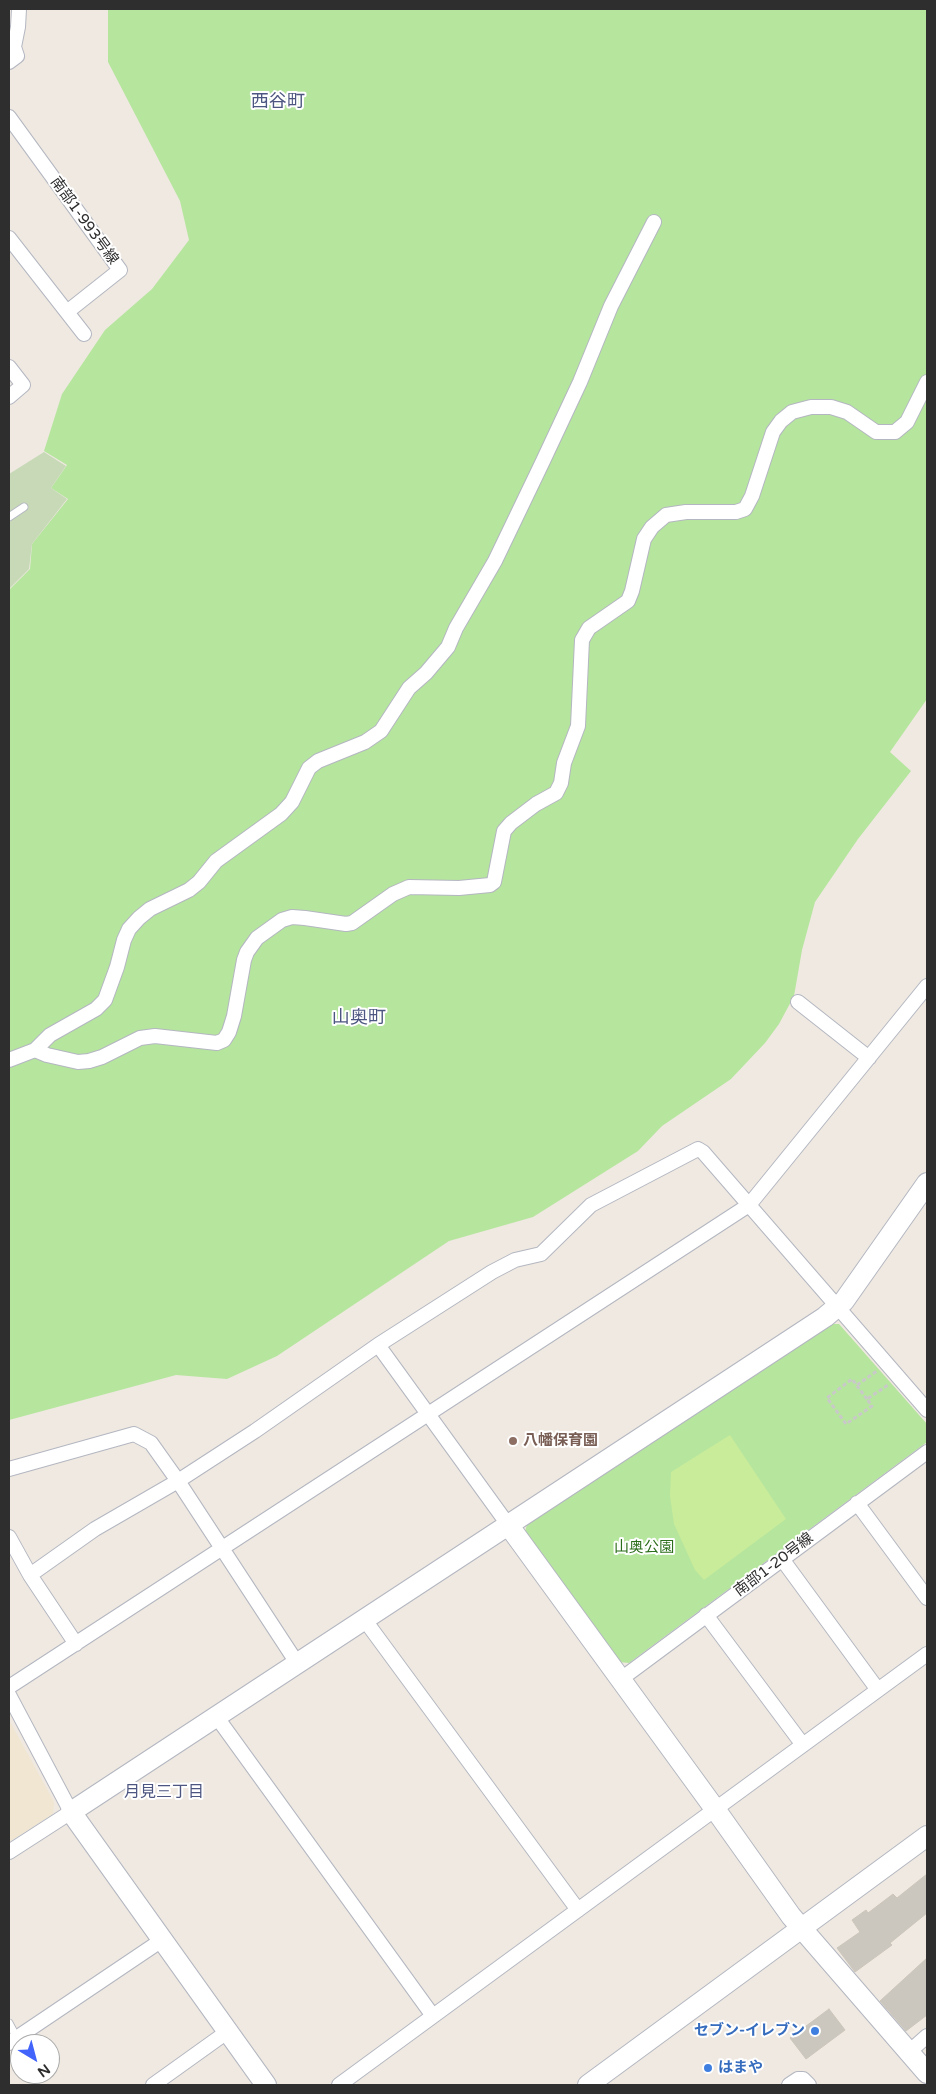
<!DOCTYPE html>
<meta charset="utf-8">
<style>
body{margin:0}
#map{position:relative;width:936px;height:2094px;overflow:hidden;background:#efe9e1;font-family:"Varela Round",sans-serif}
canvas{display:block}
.frame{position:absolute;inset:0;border:10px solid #2e2e2e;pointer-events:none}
.north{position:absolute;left:10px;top:2034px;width:50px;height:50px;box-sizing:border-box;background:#fff;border:1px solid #ababab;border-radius:50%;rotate:143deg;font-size:14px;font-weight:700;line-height:20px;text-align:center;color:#2e2e2e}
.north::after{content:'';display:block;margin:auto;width:18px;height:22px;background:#4264fb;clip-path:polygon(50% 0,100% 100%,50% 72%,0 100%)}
</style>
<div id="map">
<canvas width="936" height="2094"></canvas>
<div class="frame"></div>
<div class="north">N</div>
</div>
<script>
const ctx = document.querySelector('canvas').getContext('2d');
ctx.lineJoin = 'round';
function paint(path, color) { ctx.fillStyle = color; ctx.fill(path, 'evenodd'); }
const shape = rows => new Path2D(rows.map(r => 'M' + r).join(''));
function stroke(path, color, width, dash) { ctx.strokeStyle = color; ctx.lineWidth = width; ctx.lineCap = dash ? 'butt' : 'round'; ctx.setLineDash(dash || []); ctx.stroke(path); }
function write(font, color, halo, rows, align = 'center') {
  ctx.font = font + ' "Varela Round","Noto Sans JP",sans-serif'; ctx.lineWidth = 4; ctx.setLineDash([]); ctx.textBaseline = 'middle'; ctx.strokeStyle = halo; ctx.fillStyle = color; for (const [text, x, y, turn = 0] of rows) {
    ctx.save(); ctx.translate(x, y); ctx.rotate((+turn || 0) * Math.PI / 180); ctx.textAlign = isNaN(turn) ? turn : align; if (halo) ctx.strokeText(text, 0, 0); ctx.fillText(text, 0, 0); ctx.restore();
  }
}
paint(shape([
 [9,1720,54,1802,53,1814,9,1842]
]), '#f0e6d1');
paint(shape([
 [108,9,927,9,927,699,890,752,911,771,858,839,815,902,802,950,794,996,779,1024,765,1043,731,1079,662,1126,638,1151,533,1217,449,1241,277,1356,227,1379,176,1375,9,1420,9,590,30,569,32,544,68,499,51,488,67,465,44,451,62,394,105,330,152,289,189,240,180,201,108,62],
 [831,1324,839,1324,927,1424,927,1442,629,1663,619,1662,525,1532,527,1524]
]), '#b6e59e');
paint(shape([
 [44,452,66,466,51,488,67,499,32,544,29,569,9,589,9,474]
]), '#c8d9b8');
paint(shape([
 [730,1435,786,1519,704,1580,695,1570,674,1524,670,1496,671,1472]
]), '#c9ec9a');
const building = shape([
 [927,1874,927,1913,890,1943,892,1945,855,1972,837,1948,860,1932,852,1920,866,1910,868,1913,893,1894,897,1898,927,1874],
 [927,1958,927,2015,906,2031,880,2001,927,1958],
 [829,2009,845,2030,806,2059,790,2038,829,2009]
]);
paint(building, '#cbc7bf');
stroke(building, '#cbc5ba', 1);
const lane = shape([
 [9,517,24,507],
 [9,2023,17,2038]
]);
const street = shape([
 [9,62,17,56,14,47,18,27,19,9],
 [9,117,120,270,67,312],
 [9,238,84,334],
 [9,367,23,385,9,397],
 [798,1002,869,1058],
 [35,1050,47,1055,78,1062,89,1061,102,1057,140,1038,155,1036,217,1043,224,1040,229,1032,234,1016,244,960,247,952,257,938,282,920,292,917,305,918,346,924,352,923,393,894,409,887,459,888,490,885,494,882,504,831,511,823,536,804,556,793,561,783,564,763,578,726,582,640,589,628,628,601,632,591,644,539,652,527,666,515,686,512,736,512,745,509,752,496,773,432,781,421,792,412,811,407,831,407,847,412,876,432,895,432,907,422,927,382],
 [9,1060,35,1050,50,1035,96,1009,105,1000,117,967,124,940,129,929,139,918,150,909,189,890,199,882,216,861,281,814,292,802,309,768,318,761,365,742,381,731,409,688,426,673,448,647,456,628,495,561,543,461,580,382,611,306,654,222],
 [378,1345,509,1526],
 [9,1469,134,1434,151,1443,178,1481,297,1663],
 [857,1503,927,1598],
 [9,1537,30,1575,76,1644],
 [782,1559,878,1690],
 [30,1575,95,1529,178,1481,255,1431,378,1345,492,1272,515,1260,541,1254,591,1205,698,1149,703,1152,927,1410],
 [706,1615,803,1745],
 [364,1619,578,1910],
 [621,1679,927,1452],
 [9,1687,749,1205,927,986],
 [9,1695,71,1812,9,1852],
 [216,1716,433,2016],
 [9,2043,162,1940],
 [909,2052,927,2036],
 [153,2085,227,2032],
 [339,2085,927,1654],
 [789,2085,798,2079,803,2079,809,2085]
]);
const secondary = shape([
 [509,1526,715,1809,791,1916,927,2073],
 [266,2085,71,1812,825,1317,844,1301,927,1183],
 [588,2085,927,1836]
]);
stroke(lane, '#b4b7c1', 9);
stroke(street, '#b4b7c1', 16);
stroke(secondary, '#b4b7c1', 22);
stroke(shape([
 [857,1385,877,1371],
 [867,1399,852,1379,827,1398,846,1424,872,1406,867,1399,888,1385]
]), '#c9c9c9', 3, [4, 2.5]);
stroke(lane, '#fff', 7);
stroke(street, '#fff', 14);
stroke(secondary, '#fff', 20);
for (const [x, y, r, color] of [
 [513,1441,5,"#8d6e63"],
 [815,2031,5,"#3f7fe0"],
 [708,2068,5,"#3f7fe0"]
]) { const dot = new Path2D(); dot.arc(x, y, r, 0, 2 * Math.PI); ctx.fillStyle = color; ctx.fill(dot); stroke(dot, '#fff', 2); }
write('15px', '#2e2e2e', '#fff', [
 ["南部1-993号線",84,221,54],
 ["南部1-20号線",774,1565,-37]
]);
write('bold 15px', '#785e54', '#fff', [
 ["八幡保育園",523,1441]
], 'left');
write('15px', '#2c6e1b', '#fff', [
 ["山奥公園",644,1548]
]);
write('bold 15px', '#366cbe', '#fff', [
 ["セブン-イレブン",805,2031],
 ["はまや",718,2068,"left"]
], 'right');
write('16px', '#4d5680', '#fff', [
 ["月見三丁目",164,1793]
]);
write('18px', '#4d5680', '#fff', [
 ["西谷町",278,102],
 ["山奥町",359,1018]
]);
</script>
